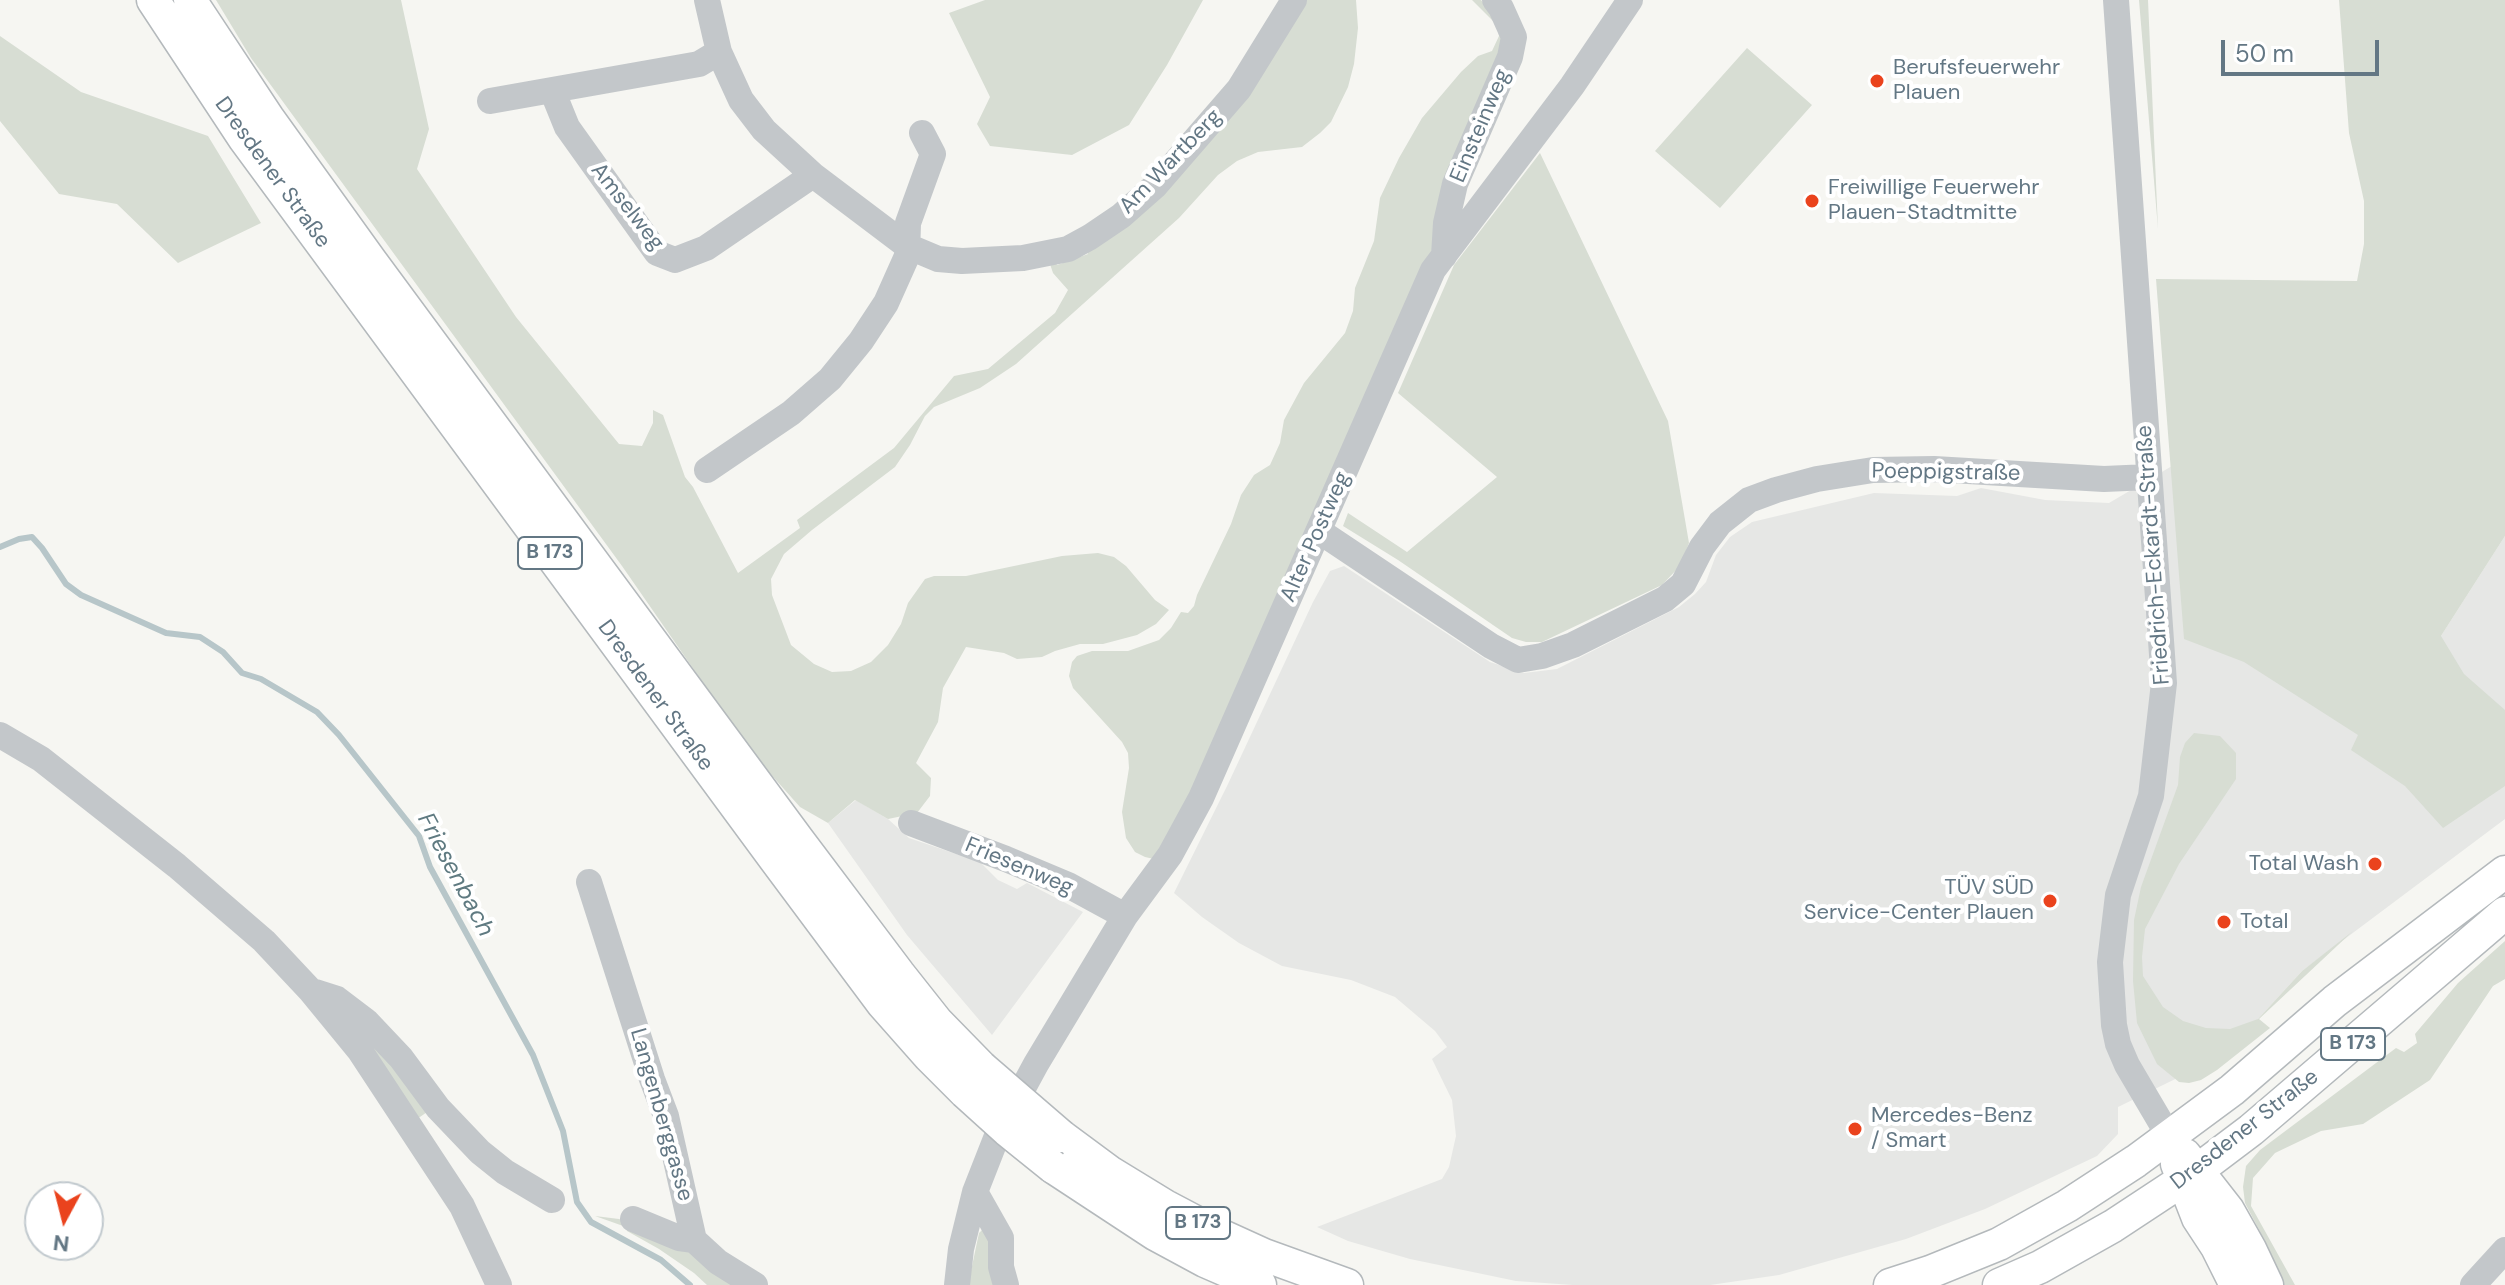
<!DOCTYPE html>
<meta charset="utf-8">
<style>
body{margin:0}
#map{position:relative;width:2505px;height:1285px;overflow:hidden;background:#f6f6f2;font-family:"DM Sans",sans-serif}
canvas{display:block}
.north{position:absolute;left:24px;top:1181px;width:80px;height:80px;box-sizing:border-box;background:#fff;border:2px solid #c1c9ce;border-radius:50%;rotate:187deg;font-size:22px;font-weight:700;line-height:32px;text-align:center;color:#637784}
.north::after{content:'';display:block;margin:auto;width:28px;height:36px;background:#ea431d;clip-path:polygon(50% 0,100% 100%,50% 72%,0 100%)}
.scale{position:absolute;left:2221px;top:40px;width:158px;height:36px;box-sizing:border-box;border:4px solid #637784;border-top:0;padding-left:10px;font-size:24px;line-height:28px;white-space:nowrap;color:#637784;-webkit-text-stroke:6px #fff;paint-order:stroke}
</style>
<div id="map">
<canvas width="2505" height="1285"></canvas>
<div class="north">N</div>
<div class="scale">50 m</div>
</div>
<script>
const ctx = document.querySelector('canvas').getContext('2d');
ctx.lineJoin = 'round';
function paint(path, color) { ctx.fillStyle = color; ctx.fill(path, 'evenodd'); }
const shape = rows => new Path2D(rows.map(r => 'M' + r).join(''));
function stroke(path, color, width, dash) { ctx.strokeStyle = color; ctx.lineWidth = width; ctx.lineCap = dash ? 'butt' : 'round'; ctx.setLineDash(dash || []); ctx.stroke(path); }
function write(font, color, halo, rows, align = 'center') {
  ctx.font = font + ' "DM Sans",sans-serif'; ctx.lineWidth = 8; ctx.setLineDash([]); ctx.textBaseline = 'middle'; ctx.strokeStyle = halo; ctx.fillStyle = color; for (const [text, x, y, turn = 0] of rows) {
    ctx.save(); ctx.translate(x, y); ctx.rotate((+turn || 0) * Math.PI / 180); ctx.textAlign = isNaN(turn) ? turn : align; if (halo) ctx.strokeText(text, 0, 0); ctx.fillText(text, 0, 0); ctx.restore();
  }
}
paint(shape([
 [2172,466,2441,636,2505,536,2505,819,2302,971,2258,1019,2206,1064,2118,1107,2118,1134,2097,1156,1985,1209,1906,1239,1779,1275,1710,1285,1573,1285,1516,1281,1410,1259,1348,1241,1317,1227,1442,1179,1449,1167,1456,1136,1452,1100,1432,1059,1447,1047,1435,1031,1395,997,1351,980,1282,966,1239,943,1202,917,1174,893,1228,784,1313,602,1330,571,1344,566,1490,662,1524,673,1557,669,1679,607,1695,594,1706,582,1716,555,1730,537,1752,522,1874,493,1957,496,1981,488,2045,500,2109,503],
 [856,800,888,819,909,838,980,862,998,880,1017,889,1027,883,1083,912,992,1035,907,935,828,823]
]), '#e6e7e5');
paint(shape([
 [216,0,401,0,429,129,417,169,516,317,619,444,642,446,653,423,653,410,663,415,685,477,693,487,738,573,800,528,797,520,894,448,954,376,988,369,1055,313,1068,290,1053,273,1049,261,1055,260,1057,265,1088,254,1084,247,1302,0,1356,0,1358,28,1354,64,1348,87,1331,122,1320,133,1302,147,1258,152,1237,161,1218,175,1179,218,1016,364,980,388,934,407,925,416,910,445,895,467,812,530,784,554,771,579,772,595,791,645,814,664,832,672,851,671,871,662,888,645,901,624,908,603,925,579,934,576,966,576,1062,556,1098,553,1114,557,1126,566,1155,600,1169,610,1156,624,1137,635,1103,644,1080,644,1055,651,1042,657,1017,659,1004,653,966,647,943,688,938,722,916,763,931,778,930,796,917,813,888,819,855,800,828,823,800,807,751,752,622,566,251,58],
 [985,0,1203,0,1167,65,1129,125,1072,155,990,146,977,124,990,97,949,13],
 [1472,0,1481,0,1497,19,1505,33,1435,257,1217,752,1154,859,1145,857,1135,852,1126,838,1122,812,1129,768,1128,753,1122,742,1073,688,1069,676,1072,662,1077,656,1092,651,1128,651,1159,640,1171,628,1181,612,1188,613,1194,606,1197,595,1231,524,1241,495,1254,475,1270,465,1280,443,1284,420,1304,383,1345,333,1353,311,1355,288,1374,241,1380,198,1399,158,1422,118,1461,72,1478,56,1492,51,1499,36,1497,25],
 [2139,0,2148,0,2158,229],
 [2339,0,2505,0,2505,536,2441,636,2464,674,2505,710,2505,786,2443,828,2405,786,2351,750,2358,735,2244,662,2184,639,2156,279,2357,281,2364,244,2364,201,2349,133],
 [0,36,81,92,208,136,261,223,178,263,117,204,59,194,0,121],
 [1747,48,1812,105,1720,208,1655,151],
 [1540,153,1668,421,1689,543,1680,566,1662,585,1542,642,1526,642,1512,638,1398,560,1343,526,1348,513,1407,552,1497,477,1398,393,1454,265],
 [2194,733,2220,736,2236,753,2236,779,2179,864,2145,929,2142,957,2143,976,2163,1007,2183,1021,2206,1028,2230,1029,2258,1019,2302,971,2353,931,2259,1019,2270,1028,2217,1070,2201,1080,2189,1083,2179,1082,2157,1064,2137,1023,2133,981,2134,920,2141,887,2178,785,2180,757,2185,743],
 [2505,941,2505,979,2493,986,2430,1080,2363,1124,2321,1131,2275,1153,2253,1178,2251,1206,2295,1285,2281,1285,2267,1245,2245,1203,2243,1187,2246,1166,2260,1150,2396,1048,2404,1052,2417,1043,2415,1034,2458,983],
 [329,1001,433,1108,417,1119],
 [595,1216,619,1219,669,1238,744,1285,707,1285,694,1273,659,1249,627,1231,626,1227],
 [982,1230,987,1232,998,1285,968,1285,979,1233]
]), '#d7ddd3');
stroke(shape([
 [0,547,19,539,32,537,42,548,66,584,81,595,166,633,200,637,223,652,242,673,261,679,317,712,339,735,419,836,430,867,533,1055,563,1131,577,1202,591,1222,661,1260,690,1285]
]), '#b7c6c9', 6);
const major = shape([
 [153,0,244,138,775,859,883,1004,929,1056,965,1092],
 [190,0,268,118,370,260,798,840,899,974,937,1022,981,1067],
 [1061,1136,1111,1173,1165,1206,1220,1235,1264,1255,1347,1285],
 [2185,1155,2228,1210,2250,1249,2267,1285],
 [2177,1164,2198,1218,2217,1247,2236,1285],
 [1053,1167,1155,1234,1205,1261,1260,1285],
 [1890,1285,1930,1272,1999,1244,2067,1206,2136,1161,2232,1090,2335,1001,2505,872],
 [1999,1285,2040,1267,2113,1226,2198,1170,2251,1130,2505,913]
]);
stroke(major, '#b4b9bc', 35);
stroke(shape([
 [707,0,719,52,741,100,764,130,813,175,907,246,938,259,962,261,1023,258,1068,249,1090,237,1121,216,1155,186,1239,89,1294,0],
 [2116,0,2164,683,2151,796,2118,895,2110,962,2114,1025,2118,1044,2127,1065,2170,1138],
 [552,90,567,127,657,253,675,260,706,248,813,175],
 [490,101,699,64,719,52],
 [1444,256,1446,223,1455,184,1510,57,1514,37,1501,8,1495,0],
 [707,470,791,413,830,379,861,341,886,303,907,256,908,223,933,154,922,133],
 [1319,531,1491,646,1518,660,1542,656,1573,645,1665,599,1683,584,1702,547,1720,523,1749,500,1776,490,1817,479,1873,470,1934,469,2104,479,2149,477],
 [0,735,41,759,177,866,264,941,310,990,360,1051,462,1206,499,1285],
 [911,823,1006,859,1068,885,1125,916],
 [589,882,652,1079,666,1116,694,1240],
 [315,992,337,999,366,1021,401,1058,438,1108,480,1152,505,1172,552,1200],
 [975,1192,1001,1238,1001,1267,1006,1285],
 [633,1219,679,1238,694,1240],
 [694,1240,718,1262,755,1285],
 [957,1285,961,1249,975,1192,997,1136,1036,1064,1125,916,1170,855,1201,798,1433,270,1572,86,1630,0],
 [2473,1285,2505,1250]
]), '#c3c7ca', 26);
stroke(major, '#fff', 32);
const majorBridge = shape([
 [981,1067,1061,1136],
 [965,1092,1007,1130,1053,1167]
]);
stroke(majorBridge, '#b4b9bc', 35, []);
stroke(majorBridge, '#fff', 32);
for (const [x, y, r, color] of [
 [1877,81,8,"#ea431d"],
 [1812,201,8,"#ea431d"],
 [2375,864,8,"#ea431d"],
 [2050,901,8,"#ea431d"],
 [2224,922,8,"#ea431d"],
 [1855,1129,8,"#ea431d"]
]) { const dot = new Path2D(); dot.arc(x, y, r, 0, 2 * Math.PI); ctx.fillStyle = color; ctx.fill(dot); stroke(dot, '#fff', 3); }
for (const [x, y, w] of [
 [550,553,64],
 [2353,1044,64],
 [1198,1223,64]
]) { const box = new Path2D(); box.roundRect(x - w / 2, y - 16, w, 32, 6); ctx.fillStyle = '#fff'; ctx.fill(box); stroke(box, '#637784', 2); }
write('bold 20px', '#637784', null, [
 ["B 173",550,553],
 ["B 173",2353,1044],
 ["B 173",1198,1223]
]);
write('22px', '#637784', '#fff', [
 ["Berufsfeuerwehr",1893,68],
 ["Plauen",1893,93],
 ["Freiwillige Feuerwehr",1828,188],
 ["Plauen-Stadtmitte",1828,213],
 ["Total Wash",2359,864,"right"],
 ["TÜV SÜD",2034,888,"right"],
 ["Service-Center Plauen",2034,913,"right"],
 ["Total",2240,922],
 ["Mercedes-Benz",1871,1116],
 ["/ Smart",1871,1141]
], 'left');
write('22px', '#637784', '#fff', [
 ["Einsteinweg",1481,126,-67],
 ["Am Wartberg",1171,162,-46],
 ["Dresdener Straße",272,173,54],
 ["Amselweg",627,207,52],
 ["Poeppigstraße",1946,473,1],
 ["Alter Postweg",1316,537,-66],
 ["Friedrich-Eckardt-Straße",2154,555,-94],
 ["Dresdener Straße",655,696,54],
 ["Friesenweg",1019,867,23],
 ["Langenberggasse",661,1115,74],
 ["Dresdener Straße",2245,1130,-38]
]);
write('italic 24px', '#5f7a81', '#fff', [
 ["Friesenbach",455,875,62]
]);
</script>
